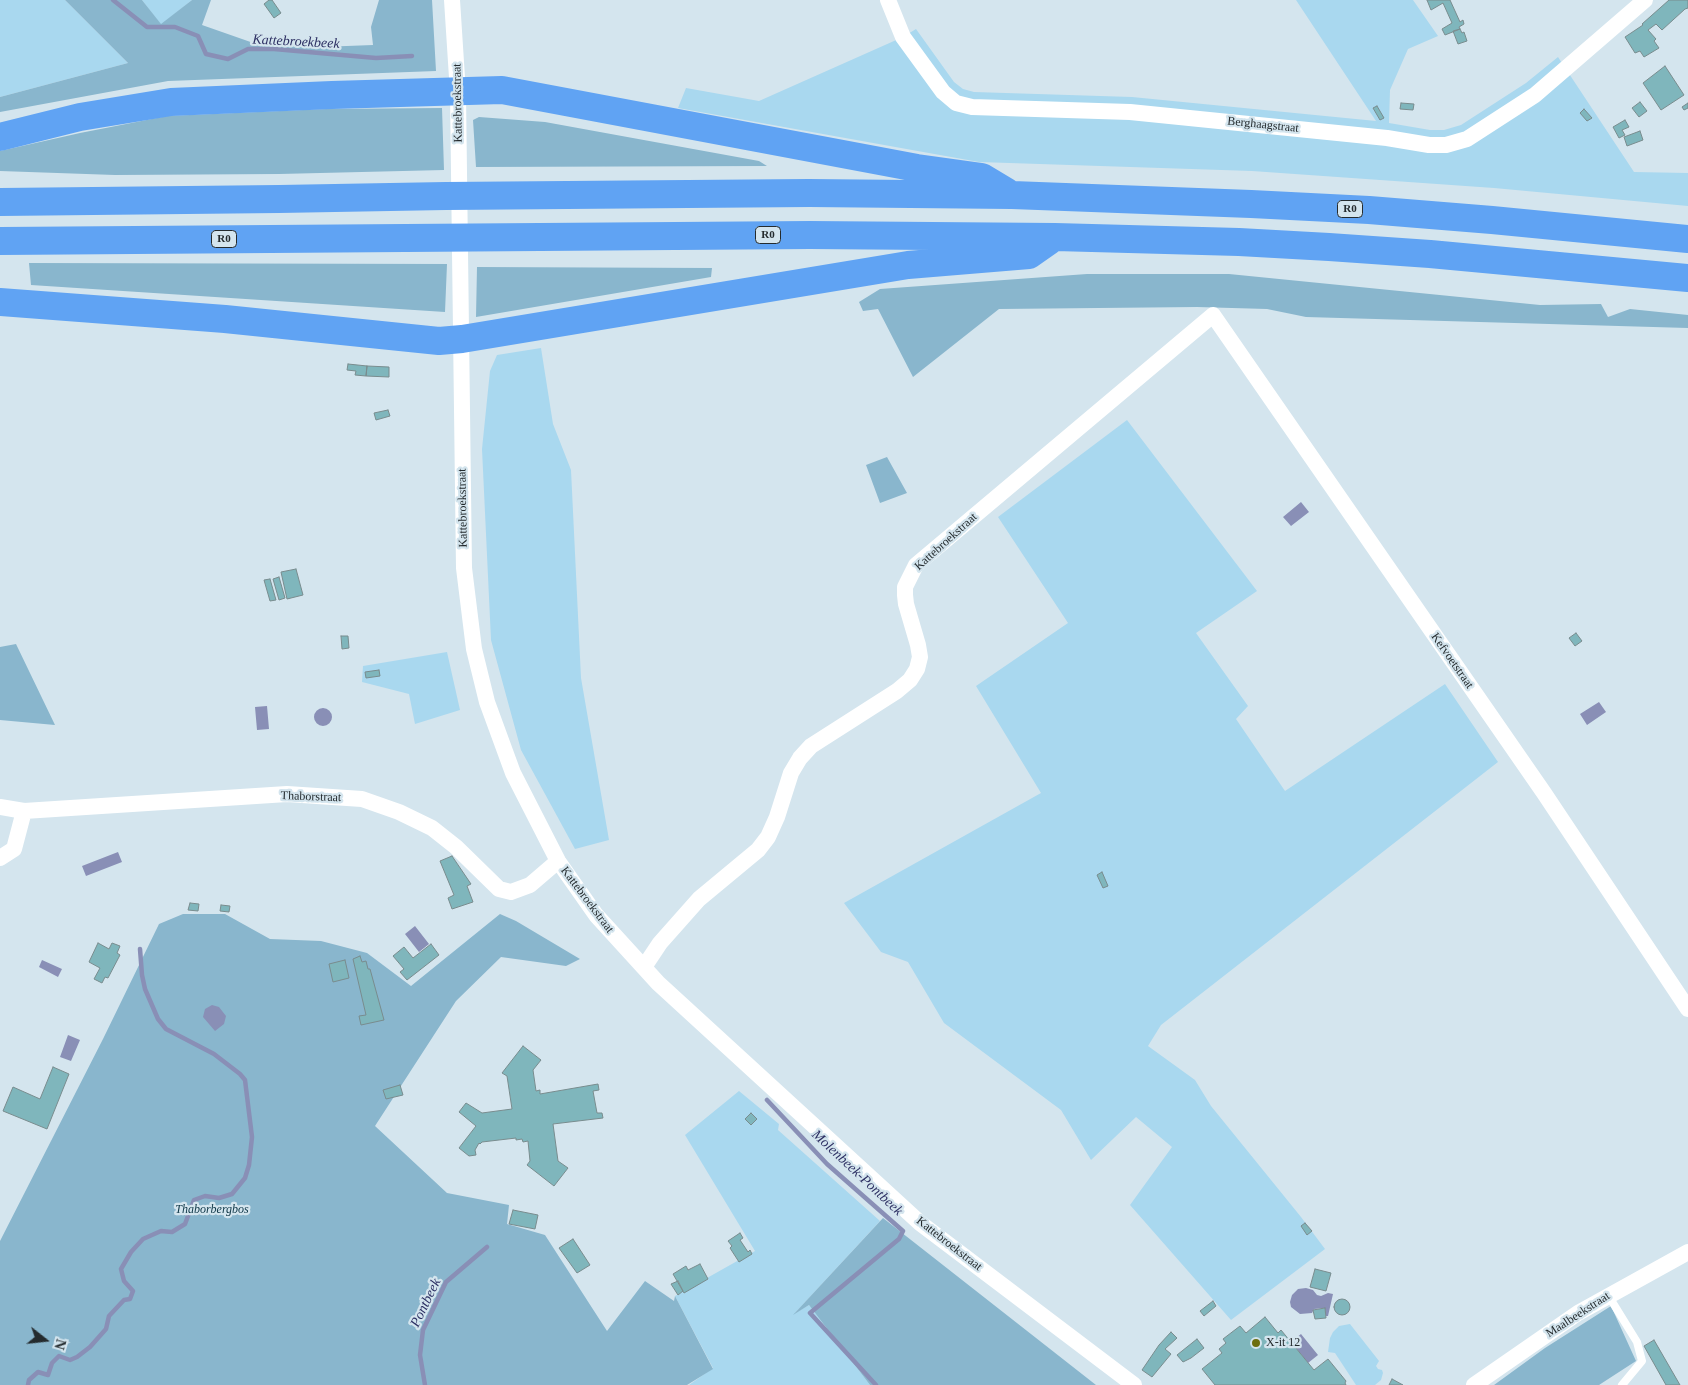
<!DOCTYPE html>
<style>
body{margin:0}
#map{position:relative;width:1688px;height:1385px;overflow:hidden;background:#d4e5ee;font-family:Georgia,serif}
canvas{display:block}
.north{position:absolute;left:20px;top:1315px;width:50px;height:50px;-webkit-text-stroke:4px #d4e5ee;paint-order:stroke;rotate:106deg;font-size:14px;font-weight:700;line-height:20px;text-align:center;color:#242b2e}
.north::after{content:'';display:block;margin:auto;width:18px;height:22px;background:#242b2e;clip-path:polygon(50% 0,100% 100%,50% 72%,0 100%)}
</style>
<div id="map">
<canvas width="1688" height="1385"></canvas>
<div class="north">N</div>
</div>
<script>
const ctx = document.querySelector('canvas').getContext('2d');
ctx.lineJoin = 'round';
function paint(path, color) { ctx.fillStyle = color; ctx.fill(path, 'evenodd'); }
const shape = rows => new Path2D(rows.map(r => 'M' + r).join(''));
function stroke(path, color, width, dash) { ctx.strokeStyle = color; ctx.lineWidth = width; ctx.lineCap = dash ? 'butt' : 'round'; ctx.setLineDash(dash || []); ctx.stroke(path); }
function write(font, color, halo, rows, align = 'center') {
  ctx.font = font + ' Georgia,serif'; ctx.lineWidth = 4.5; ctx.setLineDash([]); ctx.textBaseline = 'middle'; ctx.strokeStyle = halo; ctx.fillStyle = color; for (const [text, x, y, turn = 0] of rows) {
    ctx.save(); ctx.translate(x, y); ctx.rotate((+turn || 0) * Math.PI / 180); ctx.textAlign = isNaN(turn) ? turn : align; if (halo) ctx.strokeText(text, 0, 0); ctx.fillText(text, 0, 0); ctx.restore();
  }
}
paint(shape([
 [0,0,65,0,128,63,0,97],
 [142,0,192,0,161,25],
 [1296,0,1413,0,1438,36,1408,49,1390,90,1389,123,1430,130,1444,130,1461,125,1526,83,1558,57,1634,172,1688,173,1688,206,1494,188,1252,171,979,162,678,108,686,88,759,101,903,37,916,29,954,82,963,89,974,92,1132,97,1376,121],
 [541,348,553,424,571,470,581,678,609,840,575,849,521,750,491,640,482,449,490,371,497,355],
 [1127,420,1257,591,1196,633,1248,706,1236,719,1285,791,1445,684,1498,762,1161,1025,1148,1046,1195,1080,1211,1106,1301,1217,1325,1249,1231,1320,1130,1205,1172,1147,1136,1117,1091,1160,1061,1110,944,1023,908,962,881,952,844,903,1041,793,976,686,1068,623,998,517],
 [447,652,460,710,415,724,409,694,362,682,363,666],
 [739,1091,779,1124,778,1130,880,1221,795,1313,809,1305,870,1385,689,1385,713,1368,675,1296,755,1251,685,1135],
 [1350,1324,1379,1361,1376,1366,1378,1369,1382,1370,1383,1373,1381,1380,1375,1385,1356,1385,1335,1353,1328,1352,1330,1338,1333,1332,1339,1326]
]), '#a9d8ef');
paint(shape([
 [65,0,142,0,161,24,192,0,211,0,202,25,262,46,320,47,373,45,371,27,379,0,432,0,436,71,168,81,0,112,0,97,128,63],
 [442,108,444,170,279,174,115,175,0,171,0,151,80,133,167,116,326,109],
 [479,117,545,122,759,161,767,166,476,167,473,120],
 [29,263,447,264,445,312,31,285],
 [477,267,712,268,711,277,476,317],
 [1087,274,1229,274,1540,305,1601,304,1608,317,1630,309,1688,315,1688,328,1306,317,1267,309,1197,307,999,309,913,377,878,309,863,311,859,302,880,289],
 [887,457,907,493,880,503,866,465],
 [16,644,55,725,0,720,0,647],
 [183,914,225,914,270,939,321,941,367,953,411,986,500,914,516,921,580,959,566,966,501,957,456,1001,375,1126,447,1193,509,1205,507,1224,545,1235,607,1331,645,1281,674,1301,675,1296,713,1369,687,1385,0,1385,0,1241,103,1039,159,924],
 [883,1218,1096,1385,870,1385,809,1305,793,1315],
 [1611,1306,1636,1361,1599,1385,1494,1385,1545,1348]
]), '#89b6cd');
paint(shape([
 [1301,502,1309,512,1291,526,1283,517],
 [1599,702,1606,712,1587,725,1580,714],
 [267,706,269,729,257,730,255,707],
 '314 717a9 9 0 1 1 18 0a9 9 0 1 1-18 0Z',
 [118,852,122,862,86,876,82,866],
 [415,926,429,944,419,952,405,934],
 [42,960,62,969,58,977,39,967],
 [212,1005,219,1007,226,1016,224,1024,215,1031,203,1017,205,1009],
 [68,1035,80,1040,71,1061,60,1057],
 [1306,1288,1313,1290,1317,1295,1321,1296,1328,1293,1333,1294,1328,1316,1326,1316,1324,1308,1314,1309,1312,1313,1300,1314,1291,1307,1290,1302,1292,1295,1298,1289],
 [1301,1334,1318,1355,1308,1363,1291,1342]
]), '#898fb6');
stroke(shape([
 [113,0,147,27,175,27,198,36,206,54,228,59,248,49,274,49,376,58,412,56],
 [767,1100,827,1164,903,1231,899,1239,810,1313,876,1385],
 [28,1385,29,1380,38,1372,48,1375,52,1363,59,1356,70,1360,77,1357,90,1347,106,1329,109,1316,124,1300,130,1299,133,1291,124,1281,121,1269,131,1252,143,1239,161,1231,172,1232,185,1224,194,1200,205,1196,219,1198,232,1194,245,1178,249,1165,252,1137,245,1080,240,1074,214,1054,166,1029,158,1019,145,989,142,975,140,949],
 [425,1385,420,1355,423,1330,446,1282,487,1247]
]), '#898fb6', 4.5);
const building = shape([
 [269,0,272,0,281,13,274,18,264,4,269,0],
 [1427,0,1450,0,1460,22,1463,20,1464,24,1459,27,1460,29,1445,35,1442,29,1452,23,1443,3,1431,10,1427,0],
 [1669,0,1688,0,1688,8,1685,9,1662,30,1656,24,1648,30,1656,39,1654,41,1659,48,1644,57,1640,51,1635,53,1625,37,1643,25,1642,24,1669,0],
 [1460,29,1462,33,1464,32,1467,41,1458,44,1453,31,1460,29],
 [1665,66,1684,95,1661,110,1643,83,1665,66],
 [1640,102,1647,111,1639,117,1632,108,1640,102],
 [1401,103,1414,104,1413,110,1400,109,1401,103],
 [1688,103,1688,108,1684,110,1682,107,1688,103],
 [1377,106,1384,118,1380,120,1373,108,1377,106],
 [1584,109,1592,118,1587,121,1580,113,1584,109],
 [1625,120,1629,127,1622,130,1625,135,1619,138,1613,127,1625,120],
 [1640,131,1643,140,1627,146,1624,137,1640,131],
 [348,364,367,366,366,376,355,375,356,371,347,370,348,364],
 [367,366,389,367,389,377,366,376,367,366],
 [388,410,390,416,376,420,374,413,388,410],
 [296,569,303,595,287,599,281,572,296,569],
 [279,577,285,598,279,600,273,579,279,577],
 [270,579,276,600,270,601,264,580,270,579],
 [1576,633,1582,641,1575,646,1569,638,1576,633],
 [341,636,348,636,349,648,342,649,341,636],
 [379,670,380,676,366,678,365,672,379,670],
 [452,856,471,884,467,886,473,902,452,909,448,898,454,895,440,861,452,856],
 [1102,872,1108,886,1103,888,1097,875,1102,872],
 [190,903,199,904,198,911,188,910,190,903],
 [221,905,230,906,229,912,220,911,221,905],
 [98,943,109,949,112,943,120,946,117,953,120,955,108,978,105,977,102,983,94,979,100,968,89,962,98,943],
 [431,944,439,955,407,980,400,972,404,969,393,956,404,947,413,958,431,944],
 [360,956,362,962,366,961,368,969,370,969,384,1020,361,1025,359,1016,366,1015,353,959,360,956],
 [345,960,349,978,333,982,329,964,345,960],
 [523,1046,541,1060,533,1070,536,1091,540,1090,540,1094,598,1084,599,1090,593,1091,597,1113,602,1113,603,1118,553,1124,558,1161,568,1168,554,1186,527,1165,530,1161,528,1141,523,1142,522,1139,516,1140,516,1138,482,1142,480,1144,479,1143,475,1150,476,1155,469,1156,459,1148,476,1126,459,1112,466,1103,482,1113,512,1109,507,1076,502,1073,523,1046],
 [53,1067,69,1074,47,1129,3,1111,13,1087,40,1099,53,1067],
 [400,1085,403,1095,386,1099,383,1090,400,1085],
 [751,1113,757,1119,751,1125,745,1119,751,1113],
 [513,1210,538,1215,535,1229,509,1224,513,1210],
 [1305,1223,1312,1231,1307,1235,1301,1226,1305,1223],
 [740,1233,743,1238,740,1240,748,1252,750,1250,752,1254,739,1262,730,1248,732,1246,728,1241,740,1233],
 [573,1239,590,1265,577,1273,559,1248,573,1239],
 [700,1264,708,1279,684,1293,673,1274,686,1266,688,1270,700,1264],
 [1315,1269,1331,1273,1326,1291,1310,1287,1315,1269],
 [678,1281,683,1291,678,1295,671,1284,678,1281],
 '1334 1307a8 8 0 1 1 16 0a8 8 0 1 1-16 0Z',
 [1213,1301,1216,1306,1204,1316,1200,1311,1213,1301],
 [1325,1308,1326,1318,1315,1319,1313,1310,1325,1308],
 [1265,1317,1278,1333,1281,1330,1314,1370,1328,1359,1346,1381,1345,1383,1346,1385,1215,1385,1202,1369,1222,1353,1219,1349,1226,1343,1223,1339,1240,1326,1246,1333,1265,1317],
 [1171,1332,1177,1338,1165,1349,1171,1354,1152,1377,1142,1370,1159,1345,1171,1332],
 [1197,1339,1204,1348,1191,1358,1183,1362,1177,1355,1197,1339],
 [1654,1340,1680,1385,1666,1385,1644,1346,1654,1340],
 [1392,1379,1403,1385,1389,1385,1392,1379]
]);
paint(building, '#7fb6bc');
stroke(building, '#798c8e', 1);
stroke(shape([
 [1608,1295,1637,1342,1642,1361,1622,1385]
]), '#fff', 8);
stroke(shape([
 [452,0,458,93,464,568,474,649,487,702,513,773,558,861,596,915,658,983,920,1223,1134,1385],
 [888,0,903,37,943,92,956,103,972,107,1130,112,1387,138,1429,145,1446,145,1467,139,1535,95,1645,0],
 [0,807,24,811,287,794,362,799,399,812,432,828,456,847,499,889,511,892,530,885,558,861],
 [0,858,14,849,24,811],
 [644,967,660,943,699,899,758,850,768,837,777,817,791,773,800,758,811,746,897,691,910,680,917,669,920,657,918,645,906,604,905,595,905,587,916,565,1213,315,1544,793,1688,1009],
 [1474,1385,1578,1313,1688,1252]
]), '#fff', 16);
stroke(shape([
 [0,137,80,117,171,102,332,95,502,90,917,168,982,177,1007,192],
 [0,202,279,199,446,196,809,193,1012,195,1251,204,1369,210,1492,220,1688,239],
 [0,241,810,235,1055,237,1239,242,1329,247,1430,254,1688,278],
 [0,302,225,319,439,341,462,339,908,265,1029,255,1049,241]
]), '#60a3f3', 28);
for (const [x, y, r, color] of [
 [1256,1343,5,"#6d6e0f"]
]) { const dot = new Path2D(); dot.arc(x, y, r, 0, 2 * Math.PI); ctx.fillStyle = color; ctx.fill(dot); stroke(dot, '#d4e5ee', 2); }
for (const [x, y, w] of [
 [1350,209,25],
 [768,235,25],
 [224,239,25]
]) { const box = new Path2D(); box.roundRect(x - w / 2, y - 8.5, w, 17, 4); ctx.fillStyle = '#d4e5ee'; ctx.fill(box); stroke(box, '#242b2e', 1); }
write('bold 11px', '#242b2e', null, [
 ["R0",1350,209],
 ["R0",768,235],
 ["R0",224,239]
]);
write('12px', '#242b2e', '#d4e5ee', [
 ["Kattebroekstraat",458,103,-91],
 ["Berghaagstraat",1263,125,6],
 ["Kattebroekstraat",463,508,-91],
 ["Kattebroekstraat",946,542,-42],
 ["Kefvoetstraat",1452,661,55],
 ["Thaborstraat",311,797,2],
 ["Kattebroekstraat",587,900,53],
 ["Kattebroekstraat",949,1244,38],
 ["Maalbeekstraat",1578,1315,-33]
]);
write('italic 12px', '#0e3646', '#d4e5ee', [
 ["Thaborbergbos",212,1210]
]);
write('12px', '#242b2e', '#d4e5ee', [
 ["X-it 12",1266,1343]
], 'left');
write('italic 14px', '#2d3063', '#d4e5ee', [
 ["Kattebroekbeek",296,42,3],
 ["Molenbeek-Pontbeek",857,1173,43],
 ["Pontbeek",426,1303,-64]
]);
</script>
